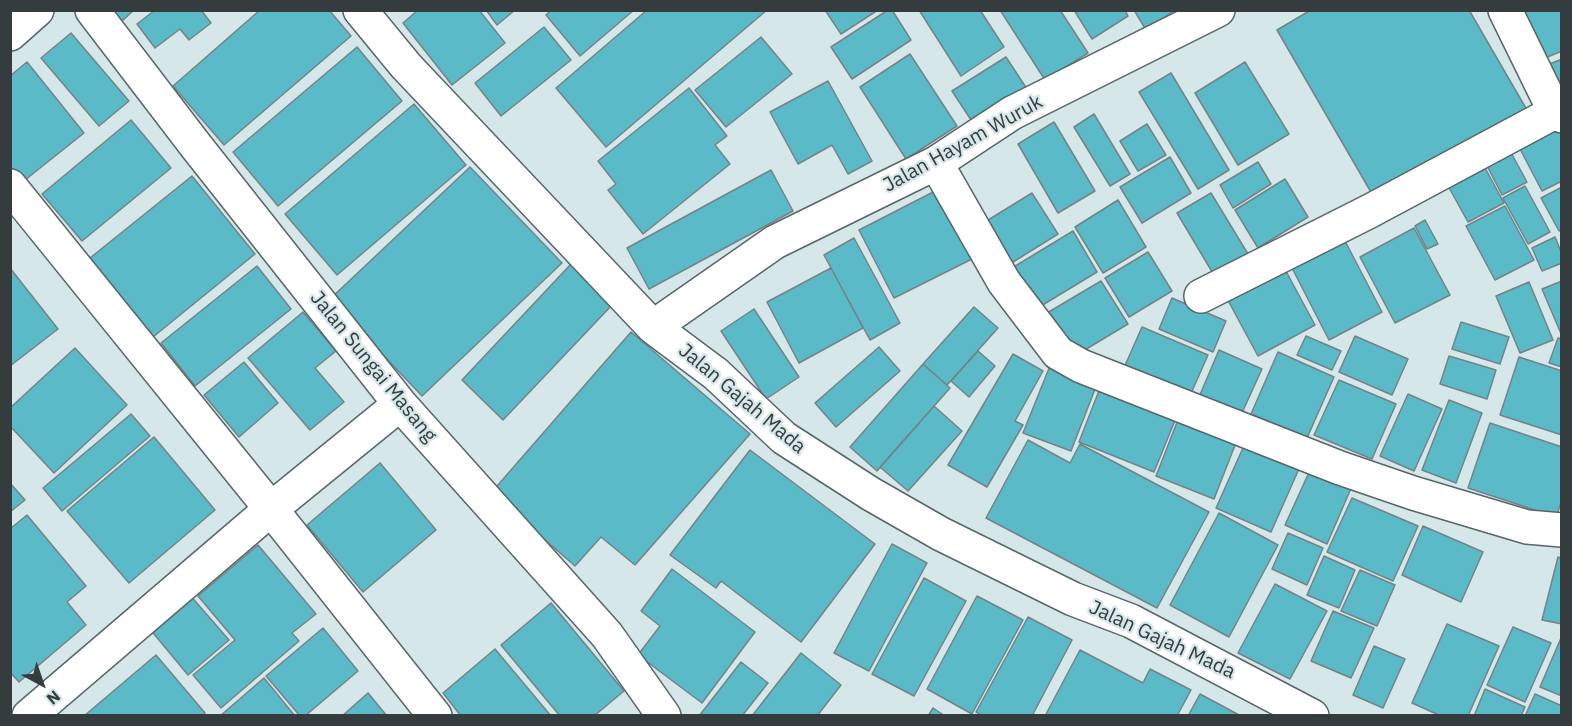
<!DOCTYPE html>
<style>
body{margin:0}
#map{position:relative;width:1572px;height:726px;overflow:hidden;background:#d6e7ea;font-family:"IBM Plex Sans",sans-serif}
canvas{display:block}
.frame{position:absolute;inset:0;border:12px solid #353c3d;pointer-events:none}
.north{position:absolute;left:12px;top:654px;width:60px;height:60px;-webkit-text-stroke:4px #d6e7ea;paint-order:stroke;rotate:140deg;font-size:16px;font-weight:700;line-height:24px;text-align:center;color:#353c3d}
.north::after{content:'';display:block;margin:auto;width:21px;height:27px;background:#353c3d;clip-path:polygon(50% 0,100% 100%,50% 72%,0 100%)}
</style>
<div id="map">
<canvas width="1572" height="726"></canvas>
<div class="frame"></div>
<div class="north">N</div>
</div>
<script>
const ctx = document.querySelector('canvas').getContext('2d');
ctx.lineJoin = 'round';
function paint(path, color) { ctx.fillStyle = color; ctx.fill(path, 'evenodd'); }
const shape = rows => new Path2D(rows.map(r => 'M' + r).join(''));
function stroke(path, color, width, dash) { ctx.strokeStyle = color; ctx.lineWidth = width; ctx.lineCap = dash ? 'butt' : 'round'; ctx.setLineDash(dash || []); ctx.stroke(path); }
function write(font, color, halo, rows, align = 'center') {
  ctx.font = font + ' "IBM Plex Sans",sans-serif'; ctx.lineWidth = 4.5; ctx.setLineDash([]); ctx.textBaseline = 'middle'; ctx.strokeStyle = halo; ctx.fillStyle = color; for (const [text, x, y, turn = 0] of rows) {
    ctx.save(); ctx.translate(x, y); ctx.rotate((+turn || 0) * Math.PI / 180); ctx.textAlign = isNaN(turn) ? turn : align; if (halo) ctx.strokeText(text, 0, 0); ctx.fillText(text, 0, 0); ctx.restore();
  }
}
const building = shape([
 [111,10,134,10,121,22,111,10],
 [155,10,201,10,211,23,189,40,180,29,155,48,137,24,155,10],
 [260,10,329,10,351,36,224,145,173,86,260,10],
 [418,10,479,10,505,43,452,85,403,23,418,10],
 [486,10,515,10,497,25,486,10],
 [551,10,634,10,580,56,546,15,551,10],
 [647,10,767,10,606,147,556,88,647,10],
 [825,10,878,10,841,34,825,10],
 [888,10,892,10,911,40,852,79,831,47,888,10],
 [919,10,980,10,1004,47,961,76,919,10],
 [1000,10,1060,10,1088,53,1045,80,1000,10],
 [1074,10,1125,10,1128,16,1092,39,1074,10],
 [1134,10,1175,10,1146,30,1134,10],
 [1311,10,1469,10,1527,110,1375,199,1277,30,1311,10],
 [1523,10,1562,10,1562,51,1545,58,1523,10],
 [544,27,571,60,501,116,475,83,544,27],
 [71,33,129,101,99,126,41,58,71,33],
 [761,37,792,74,726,127,695,90,761,37],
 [357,47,402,101,278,206,233,152,357,47],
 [910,54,957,126,906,159,860,87,910,54],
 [1006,57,1029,92,975,126,952,91,1006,57],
 [1562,59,1562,96,1547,65,1562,59],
 [27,62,84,133,20,184,10,172,10,76,27,62],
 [1245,62,1289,134,1238,165,1195,93,1245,62],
 [1171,73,1229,170,1198,189,1139,92,1171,73],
 [828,81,872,161,848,174,832,145,798,164,770,112,828,81],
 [689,88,727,136,715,145,730,164,643,234,608,190,616,184,598,161,689,88],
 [414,104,466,165,337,275,285,214,414,104],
 [1094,114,1130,174,1110,186,1074,127,1094,114],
 [131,120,171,168,82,241,42,194,131,120],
 [1054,122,1095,191,1058,213,1018,144,1054,122],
 [1147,124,1166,155,1138,171,1120,141,1147,124],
 [1562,126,1562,181,1542,191,1520,149,1562,126],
 [1509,149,1527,182,1502,195,1485,162,1509,149],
 [1170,157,1191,193,1142,223,1120,187,1170,157],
 [1258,162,1271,184,1233,208,1220,185,1258,162],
 [1483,164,1504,203,1468,222,1447,184,1483,164],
 [470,167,562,263,422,396,330,299,470,167],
 [771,170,793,211,649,289,627,248,771,170],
 [192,176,255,254,153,337,90,258,192,176],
 [1285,179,1308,217,1258,248,1235,210,1285,179],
 [1525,186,1550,232,1528,244,1503,198,1525,186],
 [1562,187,1562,230,1559,231,1541,198,1562,187],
 [941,188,976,257,894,298,859,230,941,188],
 [1032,193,1058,234,1005,267,980,225,1032,193],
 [1211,193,1248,254,1214,275,1177,213,1211,193],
 [1118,200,1146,247,1103,273,1075,227,1118,200],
 [1505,206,1534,260,1495,280,1466,226,1505,206],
 [1425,220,1438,244,1427,249,1415,226,1425,220],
 [1414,228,1450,295,1395,323,1360,257,1414,228],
 [1073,231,1097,272,1036,309,1012,268,1073,231],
 [1555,237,1562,254,1562,263,1542,271,1532,248,1555,237],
 [854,238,900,323,870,340,824,255,854,238],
 [1344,239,1382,312,1329,340,1291,266,1344,239],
 [1148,252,1172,291,1129,317,1105,278,1148,252],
 [1281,262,1315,325,1258,356,1224,293,1281,262],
 [571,264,613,304,503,420,462,380,571,264],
 [257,266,291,309,195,386,161,343,257,266],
 [10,268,58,329,10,366,10,268],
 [831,268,863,328,799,363,767,302,831,268],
 [1101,281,1128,324,1073,357,1047,313,1101,281],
 [1562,281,1562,336,1542,289,1562,281],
 [1529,282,1553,340,1520,353,1496,296,1529,282],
 [1172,298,1226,321,1213,352,1159,329,1172,298],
 [974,307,998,328,947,385,923,364,974,307],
 [754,309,799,377,766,399,721,331,754,309],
 [303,312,336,351,315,368,344,402,310,430,248,358,303,312],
 [1461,322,1509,337,1500,364,1452,349,1461,322],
 [1142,327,1208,355,1189,398,1123,370,1142,327],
 [631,332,750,434,635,565,601,537,575,566,491,493,631,332],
 [1306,336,1341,351,1332,370,1297,355,1306,336],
 [1355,336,1408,359,1392,395,1339,372,1355,336],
 [1558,338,1562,339,1562,367,1549,363,1558,338],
 [879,347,900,371,836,427,815,403,879,347],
 [75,348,127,405,54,473,10,426,10,408,75,348],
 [1219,350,1262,369,1241,415,1199,397,1219,350],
 [978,351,995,366,969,397,951,381,978,351],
 [1278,352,1334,377,1307,438,1251,414,1278,352],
 [1013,354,1043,371,1015,421,1023,425,987,487,948,465,1013,354],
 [1449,356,1496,370,1487,399,1440,384,1449,356],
 [1519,357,1562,371,1562,435,1500,415,1519,357],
 [1052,361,1099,379,1071,451,1023,433,1052,361],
 [244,362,278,403,239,437,204,395,244,362],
 [923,364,950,388,877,471,850,447,923,364],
 [1339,380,1396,404,1372,459,1314,435,1339,380],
 [1102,383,1178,413,1154,472,1079,442,1102,383],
 [1408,394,1442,409,1414,471,1380,456,1408,394],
 [1449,400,1482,413,1456,483,1422,470,1449,400],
 [934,406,962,431,908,491,880,467,934,406],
 [1181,412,1239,435,1214,499,1156,476,1181,412],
 [131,414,150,436,62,511,43,488,131,414],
 [1490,423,1562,447,1562,500,1556,517,1468,488,1490,423],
 [154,437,215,510,129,583,67,511,154,437],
 [1247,439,1302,462,1271,532,1216,508,1247,439],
 [1028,440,1070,463,1080,444,1209,512,1157,608,986,518,1028,440],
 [750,450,875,544,801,642,721,581,716,588,670,555,750,450],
 [380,463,436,530,363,592,307,525,380,463],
 [1311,468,1352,486,1327,544,1285,525,1311,468],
 [10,483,25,500,10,512,10,483],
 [1352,498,1418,526,1393,581,1327,552,1352,498],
 [1219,513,1278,545,1229,637,1170,605,1219,513],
 [27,515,86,586,67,602,86,625,19,682,10,672,10,529,27,515],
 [1423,526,1483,552,1461,602,1402,575,1423,526],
 [1288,533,1323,548,1307,585,1272,569,1288,533],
 [892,544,927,563,869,671,834,653,892,544],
 [258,545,316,614,292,633,299,641,221,708,193,675,235,640,198,596,258,545],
 [1324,556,1355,570,1339,608,1307,595,1324,556],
 [1558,557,1562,558,1562,624,1542,620,1558,557],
 [672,569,755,632,702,703,638,655,660,626,641,611,672,569],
 [1360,570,1395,585,1377,626,1341,611,1360,570],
 [924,578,966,601,914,696,872,674,924,578],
 [1275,584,1327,611,1290,679,1238,653,1275,584],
 [189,594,229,640,188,675,149,628,189,594],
 [977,596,1023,620,972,714,927,689,977,596],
 [551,603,624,691,594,716,560,716,501,645,551,603],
 [1333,611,1374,628,1351,678,1311,661,1333,611],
 [1028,617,1072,640,1032,716,982,716,976,712,1028,617],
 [1447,624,1499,646,1468,716,1441,716,1412,703,1447,624],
 [1513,627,1551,643,1525,702,1487,685,1513,627],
 [323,628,358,671,305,716,300,716,266,676,323,628],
 [1561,638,1562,638,1562,696,1540,687,1561,638],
 [1374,646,1405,659,1383,708,1353,695,1374,646],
 [495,649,551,716,461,716,443,693,495,649],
 [1080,650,1143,683,1150,669,1191,690,1177,716,1045,716,1080,650],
 [801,653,841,685,817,716,752,716,801,653],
 [156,655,205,713,202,716,84,716,156,655],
 [741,662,768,683,742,716,699,716,741,662],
 [264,678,295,716,220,716,264,678],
 [1485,689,1525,707,1521,716,1474,716,1485,689],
 [368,693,387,716,342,716,368,693],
 [1200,694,1241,716,1188,716,1200,694],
 [1535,694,1562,706,1562,716,1525,716,1535,694],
 [933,708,945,716,928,716,933,708]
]);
paint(building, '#5bbac8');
stroke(building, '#738386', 1.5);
const minor = shape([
 [92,10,196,146,400,404,607,635,664,716],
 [360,10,406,66,653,327,716,374,784,438,871,494,941,534,1073,599,1131,621,1312,716],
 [1505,10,1555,112,1562,116],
 [10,34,37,10],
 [936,163,1004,282,1058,353,1081,366,1340,468,1413,493,1527,527,1562,530],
 [10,186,271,509,435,716],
 [1201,296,1370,211,1555,112],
 [653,327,775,242,936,163,1012,113,1218,10],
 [29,716,271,509,400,404]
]);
stroke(minor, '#576668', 36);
stroke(minor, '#fff', 33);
write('20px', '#353c3d', '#d6e7ea', [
 ["Jalan Hayam Wuruk",963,144,-29],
 ["Jalan Sungai Masang",373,367,51],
 ["Jalan Gajah Mada",742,399,40],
 ["Jalan Gajah Mada",1162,640,25]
]);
</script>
